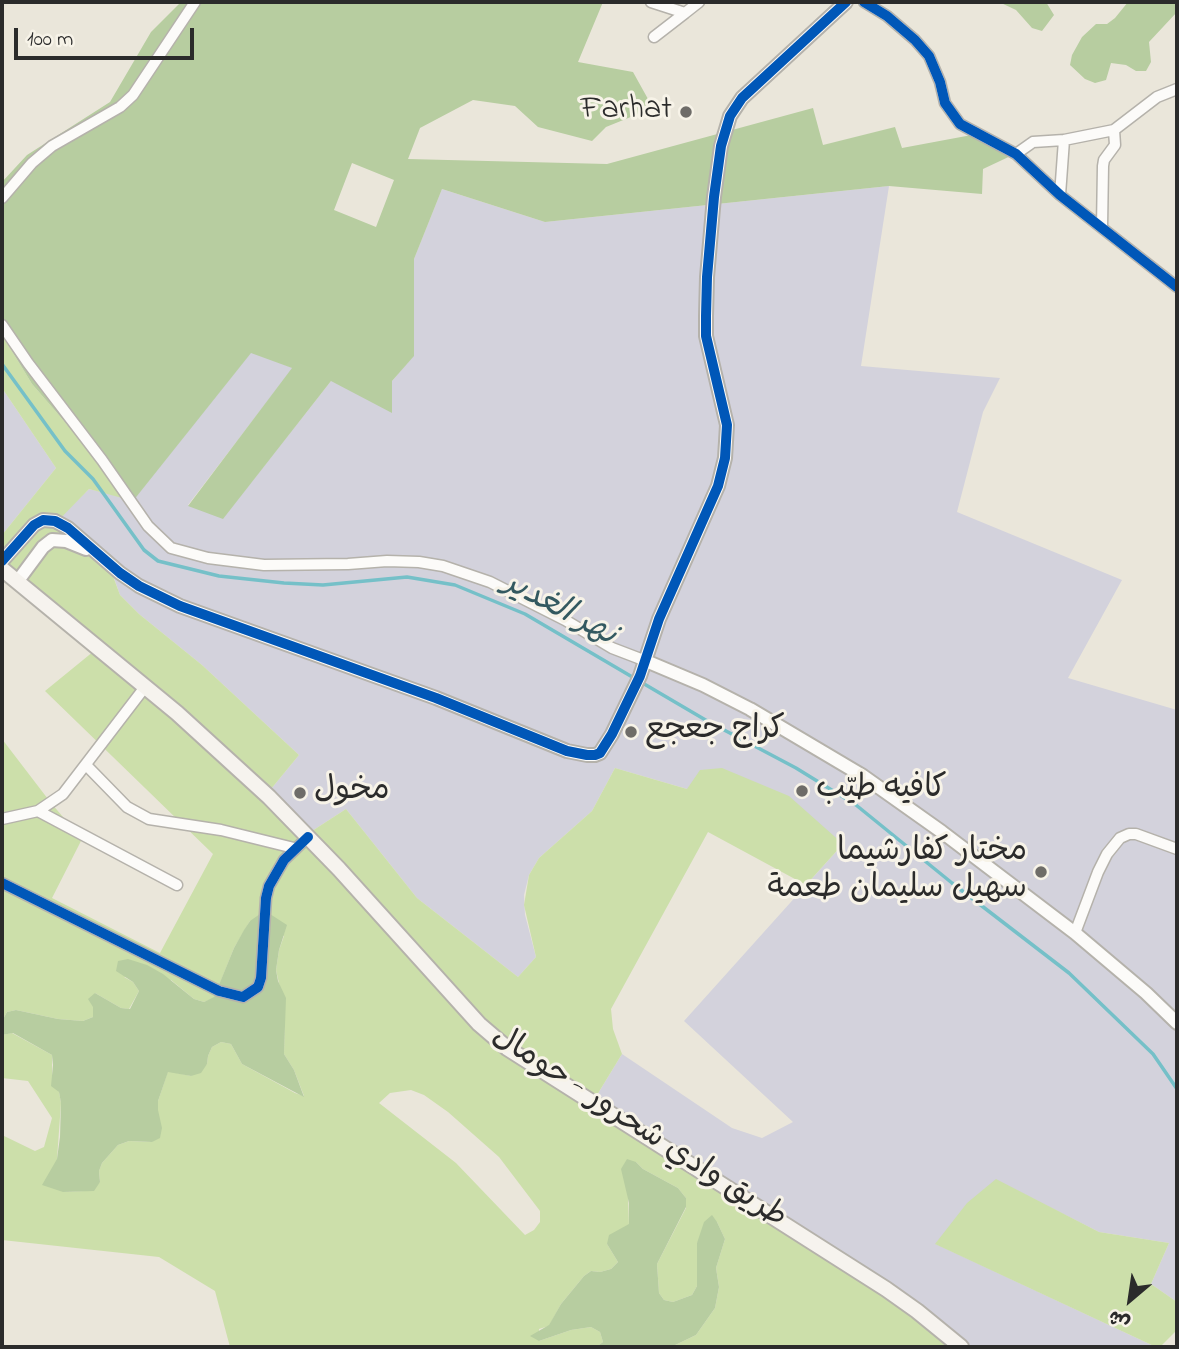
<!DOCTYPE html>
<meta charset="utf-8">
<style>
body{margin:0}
#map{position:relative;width:1179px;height:1349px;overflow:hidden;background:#eae6da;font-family:"Indie Flower","Playpen Sans Arabic",sans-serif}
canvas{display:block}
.frame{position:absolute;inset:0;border:4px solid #2b2b2b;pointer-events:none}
.north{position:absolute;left:1095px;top:1265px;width:70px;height:70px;-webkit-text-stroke:5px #f7f3e8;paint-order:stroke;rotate:209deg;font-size:19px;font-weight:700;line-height:28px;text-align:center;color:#2b2b2b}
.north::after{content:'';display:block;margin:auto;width:24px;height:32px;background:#2b2b2b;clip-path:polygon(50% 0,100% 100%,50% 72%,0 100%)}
.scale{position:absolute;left:14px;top:28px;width:180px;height:32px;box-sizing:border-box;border:4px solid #2b2b2b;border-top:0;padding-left:9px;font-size:21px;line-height:24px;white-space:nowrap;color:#2b2b2b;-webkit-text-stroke:5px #f7f3e8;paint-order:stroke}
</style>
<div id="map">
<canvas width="1179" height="1349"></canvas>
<div class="frame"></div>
<div class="north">ش</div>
<div class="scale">100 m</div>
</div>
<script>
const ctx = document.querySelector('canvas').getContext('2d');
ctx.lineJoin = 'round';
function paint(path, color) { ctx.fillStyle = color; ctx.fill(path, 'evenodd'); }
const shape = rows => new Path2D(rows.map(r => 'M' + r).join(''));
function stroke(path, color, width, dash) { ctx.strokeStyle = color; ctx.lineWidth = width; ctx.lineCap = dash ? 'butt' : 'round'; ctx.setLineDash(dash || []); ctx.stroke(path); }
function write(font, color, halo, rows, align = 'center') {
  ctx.font = font + ' "Indie Flower","Playpen Sans Arabic",sans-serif'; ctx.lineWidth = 6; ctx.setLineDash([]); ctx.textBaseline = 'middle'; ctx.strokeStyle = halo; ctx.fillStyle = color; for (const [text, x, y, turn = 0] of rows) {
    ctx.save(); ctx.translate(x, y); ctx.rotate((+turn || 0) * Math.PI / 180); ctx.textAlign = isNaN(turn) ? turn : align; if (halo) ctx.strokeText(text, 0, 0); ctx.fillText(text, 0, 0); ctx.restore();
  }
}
paint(shape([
 [889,186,861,366,1000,378,983,412,957,512,1122,580,1068,678,1177,710,1177,1302,1151,1284,1169,1243,1099,1232,996,1180,936,1244,1156,1347,959,1347,633,1124,597,1095,622,1054,732,1128,762,1138,793,1122,684,1021,843,844,687,789,615,768,592,811,539,858,529,875,524,895,525,915,536,957,518,977,417,898,346,809,312,831,271,789,299,755,202,665,139,614,120,595,113,575,52,525,89,489,133,500,251,352,293,368,188,505,223,518,331,381,392,381,414,355,414,259,442,189,545,222],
 [2,388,56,468,2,535]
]), '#d3d2dc');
paint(shape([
 [2,335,32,384,133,501,89,489,53,526,113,576,120,595,139,614,202,665,299,755,271,789,312,831,346,809,417,898,518,977,536,957,524,905,529,875,539,858,592,811,615,768,687,789,700,770,722,768,789,796,843,844,806,885,708,832,611,1009,613,1029,622,1054,597,1095,633,1124,959,1347,671,1347,696,1335,715,1308,719,1287,716,1268,725,1239,717,1222,697,1243,697,1286,692,1295,673,1302,664,1300,659,1293,657,1264,686,1208,686,1198,678,1188,643,1169,636,1162,628,1193,629,1225,607,1244,618,1262,611,1269,600,1272,591,1271,584,1276,561,1304,549,1326,539,1329,539,1341,571,1330,591,1327,600,1332,603,1342,596,1347,230,1347,215,1291,159,1257,2,1240,2,1135,35,1151,44,1147,52,1118,28,1081,2,1078,2,1035,12,1033,52,1055,52,1075,59,1092,61,1103,57,1159,63,1192,84,1191,100,1182,99,1171,102,1163,118,1145,129,1141,152,1142,158,1101,168,1071,191,1076,207,1064,208,1056,212,1047,221,1042,231,1044,242,1064,295,1093,304,1096,294,1070,284,1054,285,1010,276,970,279,950,284,936,250,921,234,948,214,998,204,1002,194,999,171,980,124,977,133,982,139,991,129,1009,121,1008,95,993,93,1017,83,1021,58,1019,16,1010,7,1012,2,1021,2,739,51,803,82,839,52,898,160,953,213,854,45,691,94,651,2,561,2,535,56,468,2,388],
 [411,1090,424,1095,448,1112,499,1157,540,1211,540,1222,534,1230,525,1235,456,1163,379,1103,390,1093],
 [996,1179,1099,1232,1169,1243,1151,1284,1177,1302,1177,1330,1160,1347,1156,1347,935,1244,967,1203]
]), '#ccdfaa');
paint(shape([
 [181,2,603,2,578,62,633,72,653,108,606,127,592,141,538,127,515,106,473,100,420,128,408,159,607,164,813,108,823,145,895,127,902,148,977,134,1017,153,983,169,982,194,889,186,545,222,442,189,414,259,414,356,392,381,392,413,331,381,223,519,188,506,292,368,251,353,133,501,32,384,2,335,2,182,27,155,110,102,151,32],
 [352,163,394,180,376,227,334,210],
 [999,2,1046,2,1054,15,1042,31,1032,28,1016,10],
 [1128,2,1177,2,1177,12,1149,42,1151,62,1146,71,1136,71,1126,65,1111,63,1106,80,1095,83,1085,79,1070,65,1072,55,1082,37,1096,24,1107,24,1115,18],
 [260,914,270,914,287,925,279,950,276,970,278,981,286,998,284,1054,294,1070,304,1097,242,1064,231,1044,221,1042,212,1047,208,1056,207,1064,201,1073,191,1076,168,1072,158,1101,158,1110,162,1128,160,1138,152,1142,129,1141,118,1145,102,1163,99,1171,100,1182,94,1191,63,1192,42,1185,57,1159,60,1137,61,1103,59,1092,51,1086,53,1065,52,1055,13,1033,2,1035,2,1021,7,1012,16,1010,58,1019,83,1021,93,1017,93,1007,88,999,95,993,121,1008,130,1009,139,991,133,982,116,971,118,961,128,959,147,965,163,974,194,999,204,1002,214,997,234,948,244,930,250,921],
 [627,1159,636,1162,643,1169,678,1188,686,1198,686,1207,657,1264,659,1293,664,1300,673,1302,692,1295,697,1286,697,1243,704,1222,712,1215,717,1222,725,1239,716,1268,719,1287,715,1308,696,1335,671,1347,596,1347,603,1342,600,1332,591,1327,571,1330,539,1341,530,1336,549,1325,561,1304,584,1276,591,1271,600,1272,611,1269,618,1262,607,1244,609,1235,629,1224,629,1203,621,1169]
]), '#b7cda0');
stroke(shape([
 [2,364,65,451,93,479,144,550,158,561,219,576,284,583,323,585,407,577,455,585,525,614,709,722,796,768,856,805,952,883,1069,973,1153,1054,1177,1089]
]), '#75c0c8', 3.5);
const minor = shape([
 [651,2,685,13,699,2],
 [864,2,887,16,915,40,929,56,940,82,945,103,960,124,1016,154,1060,195,1177,287],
 [654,37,685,13],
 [1016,154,1033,142,1064,140,1114,130,1157,97,1177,89],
 [1060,195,1064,140],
 [2,198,32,163,52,146,120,107,133,95,195,2],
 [1102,227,1103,166,1104,160,1115,145,1114,130],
 [2,325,28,363,102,460,148,526,171,548,208,558,264,565,348,564,387,561,419,562,443,566,490,582,565,620,612,648,646,661],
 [86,765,127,807,149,819,221,830,294,848],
 [38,811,177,885],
 [2,819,38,811,63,794,145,687],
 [2,883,219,991,243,997,258,987,261,978,266,898,269,886,284,860,308,837],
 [1075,933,1098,872,1107,854,1120,838,1129,834,1136,834,1177,849]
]);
const tertiary = shape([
 [2,561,34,525,43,520,55,521,68,528,120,573,139,586,180,606,436,698,567,751,587,755,595,755,600,753,612,734,640,676,659,619,718,486,725,458,727,425,706,336,706,316,707,277,714,197,721,146,730,116,742,98,846,2],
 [17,582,43,547,52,540,66,541,86,549],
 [646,661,703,685,750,709,863,776,942,832,1075,933,1146,993,1177,1023]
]);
const secondary = shape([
 [2,569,177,713,269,797,339,869,479,1024,507,1048,886,1289,917,1311,961,1347]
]);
stroke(minor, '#b5b2ab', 13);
stroke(tertiary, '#b5b2ab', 16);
stroke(secondary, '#b5b2ab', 18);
stroke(minor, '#fcfbf9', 10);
stroke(tertiary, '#fcfbf9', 12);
stroke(secondary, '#f6f3ee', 14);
stroke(shape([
 [864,2,887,16,915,40,929,56,940,82,945,103,960,124,1016,154,1060,195,1177,287],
 [2,561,34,525,43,520,55,521,68,528,120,573,139,586,180,606,436,698,567,751,587,755,595,755,600,753,612,734,640,676,659,619,718,486,725,458,727,425,706,336,706,316,707,277,714,197,721,146,730,116,742,98,846,2],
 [2,883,219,991,243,997,258,987,261,978,266,898,269,886,284,860,308,837]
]), '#0057b8', 10);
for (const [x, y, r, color] of [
 [686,112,7,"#6e6c68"],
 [631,732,7,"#6e6c68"],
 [802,791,7,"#6e6c68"],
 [300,793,7,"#6e6c68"],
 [1041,872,7,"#6e6c68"]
]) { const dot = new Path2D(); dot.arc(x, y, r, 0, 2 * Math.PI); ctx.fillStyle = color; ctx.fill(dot); stroke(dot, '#f7f3e8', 2.5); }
write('32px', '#2b2b2b', '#f7f3e8', [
 ["Farhat",672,112,"right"],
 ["كراج جعجع",645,732],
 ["كافيه طيّب",816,791],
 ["مخول",314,793],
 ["مختار كفارشيما",1027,854,"right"],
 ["سهيل سليمان طعمة",1027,891,"right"]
], 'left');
write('32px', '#2b2b2b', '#f7f3e8', [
 ["طريق وادي شحرور - حومال",638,1129,33]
]);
write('italic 33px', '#335960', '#f7f3e8', [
 ["نهر الغدير",559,611,28]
]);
</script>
